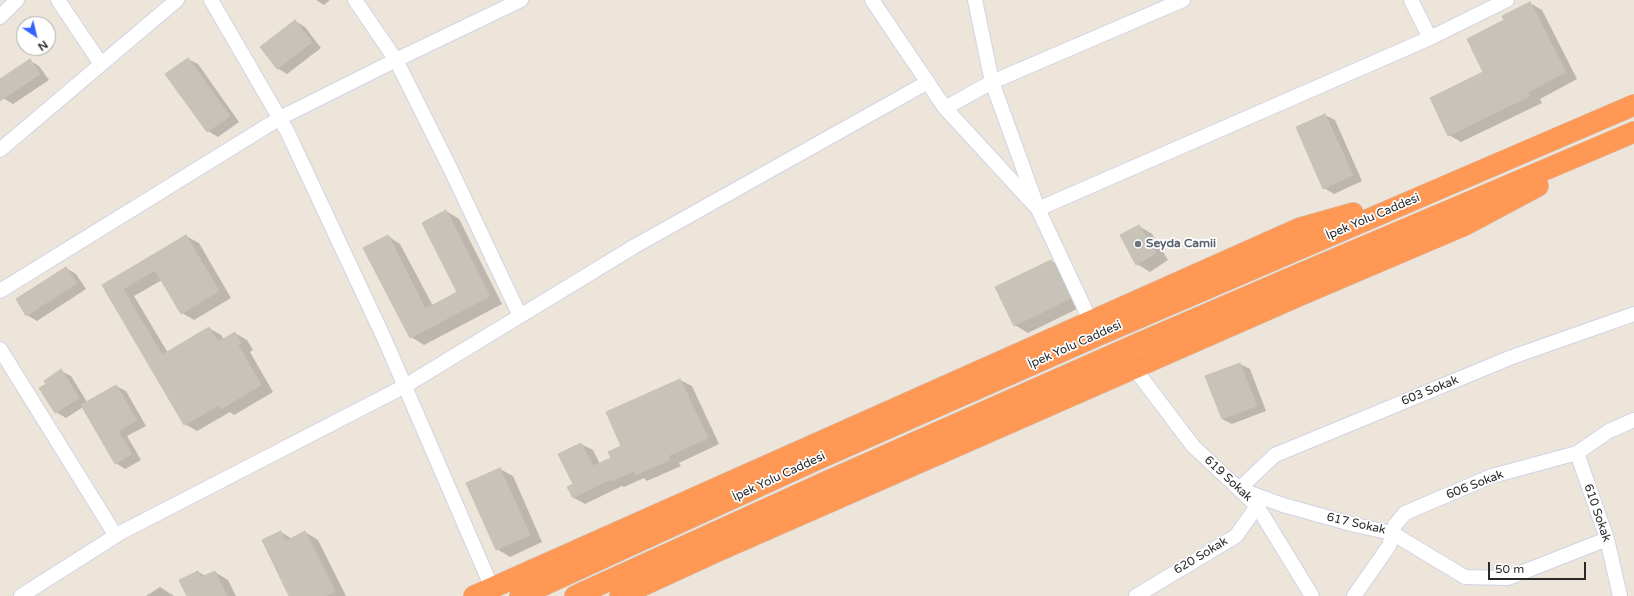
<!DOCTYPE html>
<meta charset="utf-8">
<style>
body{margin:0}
#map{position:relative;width:1634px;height:596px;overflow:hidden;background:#ede4da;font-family:"Varela Round",sans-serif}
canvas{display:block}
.north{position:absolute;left:16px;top:16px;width:40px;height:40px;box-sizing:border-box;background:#fff;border:1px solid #aaa;border-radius:50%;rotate:145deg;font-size:11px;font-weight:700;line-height:16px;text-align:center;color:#2a2a2a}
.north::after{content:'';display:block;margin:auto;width:14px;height:18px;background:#3662ff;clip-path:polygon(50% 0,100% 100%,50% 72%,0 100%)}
.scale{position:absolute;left:1488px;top:562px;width:98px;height:18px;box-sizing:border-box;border:2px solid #2a2a2a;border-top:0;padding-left:5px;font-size:12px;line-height:14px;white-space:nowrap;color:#2a2a2a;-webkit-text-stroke:3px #fff;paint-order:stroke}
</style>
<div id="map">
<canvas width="1634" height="596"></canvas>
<div class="north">N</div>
<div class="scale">50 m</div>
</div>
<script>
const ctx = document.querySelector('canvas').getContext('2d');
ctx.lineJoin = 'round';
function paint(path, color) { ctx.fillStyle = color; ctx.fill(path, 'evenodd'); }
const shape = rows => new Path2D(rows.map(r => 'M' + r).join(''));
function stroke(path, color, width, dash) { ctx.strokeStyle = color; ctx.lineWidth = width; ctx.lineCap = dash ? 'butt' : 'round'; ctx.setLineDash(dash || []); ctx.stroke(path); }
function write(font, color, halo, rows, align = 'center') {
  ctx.font = font + ' "Varela Round",sans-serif'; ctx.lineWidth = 3.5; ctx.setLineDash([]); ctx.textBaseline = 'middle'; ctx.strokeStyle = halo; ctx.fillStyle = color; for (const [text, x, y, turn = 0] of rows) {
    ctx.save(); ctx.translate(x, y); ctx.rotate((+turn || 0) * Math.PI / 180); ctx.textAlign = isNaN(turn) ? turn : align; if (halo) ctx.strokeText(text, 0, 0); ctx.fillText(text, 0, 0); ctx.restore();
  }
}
paint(shape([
 [316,0,330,0,324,5],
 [1530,3,1542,10,1577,79,1540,99,1542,103,1461,142,1449,135,1485,73,1505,21],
 [295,21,305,27,321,48,287,74,277,68],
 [188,59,198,64,239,122,218,137,208,131],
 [30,61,39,66,49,80,13,104,3,98,0,93,0,80],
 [1325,115,1335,120,1362,181,1334,194,1324,188],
 [446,211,459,219,502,304,424,345,411,337,388,236,400,244,433,306,458,293],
 [1139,226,1152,234,1168,260,1150,272,1137,264],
 [186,236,199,243,231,298,194,320,182,313,162,280,134,296,168,353,209,328,221,335,224,340,235,333,247,340,253,350,250,352,273,392,234,415,230,412,197,431,185,424,103,285],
 [1051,261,1064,269,1083,306,1028,333,1015,325],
 [66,268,76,274,86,289,37,321,27,315],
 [1240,364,1250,369,1266,411,1232,424,1222,419],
 [61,371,71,376,87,402,116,386,126,391,146,426,127,436,141,460,125,469,116,463,83,407,66,418,56,412,47,384],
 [680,380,692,386,719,444,679,463,681,466,647,481,644,478,624,487,622,486,585,504,574,498,568,487,575,484,581,444,593,450,600,464,612,458],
 [500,469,513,476,542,542,510,557,497,549],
 [281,532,292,539,305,532,318,540,346,596,290,596],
 [198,572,206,576,215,572,228,580,236,596,188,596],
 [160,587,174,596,146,596]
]), '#0003');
const building = shape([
 [1530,2,1566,72,1528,92,1530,96,1448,136,1430,98,1483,72,1467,39,1504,20,1502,16,1530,2],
 [295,20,312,42,277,69,260,47,295,20],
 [188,58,230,116,207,132,165,74,188,58],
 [30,59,40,74,0,101,0,79,30,59],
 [1325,114,1353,175,1323,189,1296,127,1325,114],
 [446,210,490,296,410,338,363,248,388,235,425,308,435,304,457,292,422,223,446,210],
 [1139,225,1156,253,1136,265,1120,235,1139,225],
 [186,235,219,291,181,314,155,270,123,289,162,355,209,327,218,342,235,332,241,343,238,345,261,385,221,409,219,405,184,425,102,285,186,235],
 [1051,260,1071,298,1014,326,995,287,1051,260],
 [66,267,77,283,26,316,16,299,66,267],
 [1240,363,1257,406,1222,419,1205,376,1240,363],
 [61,369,79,398,55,413,39,388,46,384,44,381,61,369],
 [680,379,708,438,668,456,670,460,635,475,634,471,612,481,611,479,573,498,567,487,573,484,558,454,581,443,593,466,611,458,608,452,621,446,606,412,680,379],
 [116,385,137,420,118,431,132,454,115,464,81,405,116,385],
 [500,468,530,535,496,550,466,483,500,468],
 [281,531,286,541,305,531,335,591,326,596,289,596,262,540,281,531],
 [198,571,201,577,215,571,227,596,187,596,179,580,198,571]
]);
paint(building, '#c7c3b9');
stroke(building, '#c8c1b4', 1);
const minor = shape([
 [58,0,101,64],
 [211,0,287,131,384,338,492,588],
 [355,0,396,60,451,170,520,316],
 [872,0,945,108,1038,209,1091,322],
 [975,0,992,82,1038,209,1430,38,1507,0],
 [1411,0,1430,38],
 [0,17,17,0],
 [945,108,992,82,1183,0],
 [0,150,177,0],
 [0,291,280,118,396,60,521,0],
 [0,349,116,536],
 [1134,368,1193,446,1257,506,1312,596],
 [1577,453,1607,539,1620,596],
 [1239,489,1275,455,1512,357,1634,314],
 [1239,489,1283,505,1355,525,1392,533,1465,577,1508,578,1607,539],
 [21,596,120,533,405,386,635,246,928,82],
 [1136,596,1236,536,1257,506],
 [1354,596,1389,546,1395,525,1405,513,1492,476,1577,453,1609,431,1634,420]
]);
const highway = shape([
 [474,596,1300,228,1353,213],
 [520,596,816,460,1097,336,1634,105],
 [575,596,830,480,1137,344,1302,273,1634,132],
 [620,596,718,551,1301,295,1465,225,1538,186]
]);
stroke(minor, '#d0d4e4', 16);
stroke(highway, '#c8c8c8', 22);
stroke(minor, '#fff', 14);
stroke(highway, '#ff9854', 21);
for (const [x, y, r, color] of [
 [1138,244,4,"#6b7280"]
]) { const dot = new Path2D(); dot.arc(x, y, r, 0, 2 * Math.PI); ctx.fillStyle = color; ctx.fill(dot); stroke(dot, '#fff', 1.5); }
write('12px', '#2a2a2a', '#fff', [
 ["İpek Yolu Caddesi",1373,217,-23],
 ["İpek Yolu Caddesi",1075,345,-24],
 ["603 Sokak",1430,391,-22],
 ["İpek Yolu Caddesi",779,477,-25],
 ["619 Sokak",1228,479,43],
 ["606 Sokak",1475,485,-21],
 ["610 Sokak",1597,513,71],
 ["617 Sokak",1356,524,13],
 ["620 Sokak",1201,556,-31]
]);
write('bold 12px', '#5b616d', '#fff', [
 ["Seyda Camii",1146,244]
], 'left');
</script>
